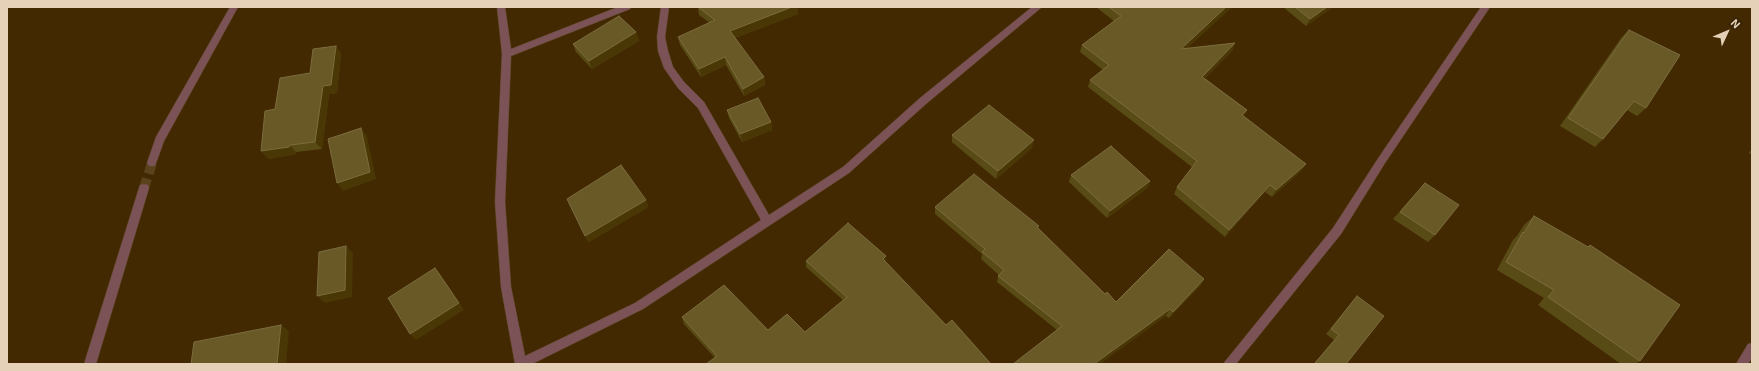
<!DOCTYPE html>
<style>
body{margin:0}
#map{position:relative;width:1759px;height:371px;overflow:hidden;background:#422902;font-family:"Exo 2",sans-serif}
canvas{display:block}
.frame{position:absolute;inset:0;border:8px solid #e4d1b8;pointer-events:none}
.north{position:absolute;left:1707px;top:12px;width:40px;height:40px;-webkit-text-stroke:3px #332107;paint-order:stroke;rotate:46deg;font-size:11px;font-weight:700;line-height:16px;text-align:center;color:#e4d1b8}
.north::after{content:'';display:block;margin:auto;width:14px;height:18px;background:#e4d1b8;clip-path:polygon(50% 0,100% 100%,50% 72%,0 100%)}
</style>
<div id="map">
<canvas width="1759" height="371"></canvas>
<div class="frame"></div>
<div class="north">N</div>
</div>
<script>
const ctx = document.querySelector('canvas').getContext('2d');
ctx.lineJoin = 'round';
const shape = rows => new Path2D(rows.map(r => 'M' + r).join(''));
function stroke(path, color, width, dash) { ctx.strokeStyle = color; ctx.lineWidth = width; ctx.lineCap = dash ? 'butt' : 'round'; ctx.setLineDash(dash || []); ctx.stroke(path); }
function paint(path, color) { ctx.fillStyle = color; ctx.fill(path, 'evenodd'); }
stroke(shape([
 [144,188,152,163]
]), '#5a421d', 10, [10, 5]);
const minor = shape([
 [230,7,238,7,164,141,155,166,149,166,147,163,156,137,230,7],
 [497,7,505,7,511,49,618,7,631,7,630,9,511,56,505,202,511,287,525,356,635,303,761,220,698,108,678,88,664,68,658,51,657,37,661,7,669,7,665,37,668,51,673,67,684,82,704,102,769,215,843,167,920,98,1032,7,1042,7,926,104,849,173,643,309,532,364,515,364,501,287,495,202,502,54,497,7],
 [1481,7,1490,7,1385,163,1341,234,1236,364,1223,364,1333,228,1379,157,1481,7],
 [144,184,148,185,149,188,96,364,84,364,139,188,140,185,144,184],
 [1752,343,1752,358,1748,364,1736,364,1748,344,1752,343]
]);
stroke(minor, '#5f4723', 1);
paint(minor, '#7b5256');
paint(shape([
 [698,7,797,7,798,14,735,38,764,77,765,85,744,96,726,65,701,77,680,45,678,37,710,23,699,15],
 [1096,7,1232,7,1187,48,1235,43,1232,51,1205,78,1247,110,1244,116,1306,164,1301,171,1272,197,1265,192,1225,237,1174,194,1177,187,1192,167,1088,87,1090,80,1103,70,1080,52,1082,45,1114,21],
 [1283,7,1333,7,1306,26],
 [1629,30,1646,108,1637,116,1627,110,1603,139,1595,147,1560,126,1621,38],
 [636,32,639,41,592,69,576,52,573,44],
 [336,46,341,54,337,93,329,94,322,149,296,152,296,154,268,159,310,73],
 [727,110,771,122,772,130,742,142,729,118],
 [952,135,1032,148,996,179,952,142],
 [1752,148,1752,155,1749,153],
 [1071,175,1150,181,1147,188,1107,218,1069,182],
 [1425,183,1435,235,1428,242,1393,219],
 [935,207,1038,228,1105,294,1116,302,1204,279,1200,286,1169,318,1166,316,1057,330,997,282,998,276,999,275,981,259,982,254,935,214],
 [1534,216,1588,247,1590,245,1640,361,1635,364,1621,364,1538,305,1544,298,1497,270,1513,240,1517,236,1524,225],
 [806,261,886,263,946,325,715,358,684,324,682,317,768,330,805,332,843,300,806,267],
 [1357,296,1346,364,1314,364,1334,340,1326,334]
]), '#594b15');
paint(shape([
 [792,7,797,7,798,14,732,39,730,31],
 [1226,7,1232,7,1178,56,1181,49],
 [1327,7,1333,7,1306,26,1310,19],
 [636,32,639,41,592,69,589,61],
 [1235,43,1232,51,1199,84,1202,77],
 [336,46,341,54,337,93,329,94,322,149,315,142,323,86],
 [725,57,726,65,701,77,699,69],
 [764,77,765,85,744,96,743,89],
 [1247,110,1243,118,1242,115],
 [771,122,772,130,742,142,740,134],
 [361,128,367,136,376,179,343,191,337,183],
 [1034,140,1032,148,996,179,998,171],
 [290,145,296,152,296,154,268,159,261,151],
 [1306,164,1301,171,1272,197,1276,190],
 [1150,181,1147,188,1107,218,1110,211],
 [1270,185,1265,192,1225,237,1229,230],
 [646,200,649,207,588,243,585,236],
 [346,246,353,253,352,297,325,303,317,296],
 [886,256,886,262,883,259],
 [435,268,441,275,464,310,416,340,410,334],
 [1204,279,1200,286,1169,318,1173,312],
 [1170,309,1166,316,1100,364,1094,364],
 [281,325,289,331,286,364,277,364]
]), '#4a3706');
const building = shape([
 [698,7,792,7,730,31,764,77,743,89,725,57,699,69,678,37,715,20,698,7],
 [1109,7,1226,7,1181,49,1235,43,1202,77,1247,110,1242,115,1306,164,1276,190,1270,185,1229,230,1177,187,1197,161,1090,80,1109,65,1082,45,1121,16,1109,7],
 [1295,7,1327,7,1310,19,1295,7],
 [619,16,636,32,589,61,573,44,619,16],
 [1629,30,1680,55,1646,108,1634,101,1603,139,1568,118,1629,30],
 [336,46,331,85,323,86,315,142,290,145,289,147,261,151,265,111,275,109,280,78,310,73,313,49,336,46],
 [758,98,771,122,740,134,727,110,758,98],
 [989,105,1034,140,998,171,952,135,989,105],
 [361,128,370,172,337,183,328,139,361,128],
 [1111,146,1150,181,1110,211,1071,175,1111,146],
 [621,165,646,200,585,236,567,199,621,165],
 [974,174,1039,226,1037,227,1105,294,1107,292,1116,302,1169,249,1204,279,1173,312,1170,309,1094,364,1013,364,1062,326,998,276,1004,270,982,252,985,249,935,207,974,174],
 [1425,183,1459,205,1435,235,1400,212,1425,183],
 [1534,216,1588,247,1590,245,1680,305,1640,361,1548,297,1554,290,1506,262,1523,232,1524,233,1534,216],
 [848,223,886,256,883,259,946,325,952,320,991,364,706,364,717,356,682,317,724,285,768,330,787,314,805,332,847,297,806,261,848,223],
 [346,246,345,290,317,296,319,252,346,246],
 [435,268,459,303,410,334,388,298,435,268],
 [1357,296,1384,316,1346,364,1314,364,1339,335,1331,329,1357,296],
 [281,325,277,364,191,364,194,342,281,325]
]);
paint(building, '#685927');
stroke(building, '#7c6c3e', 1);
</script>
